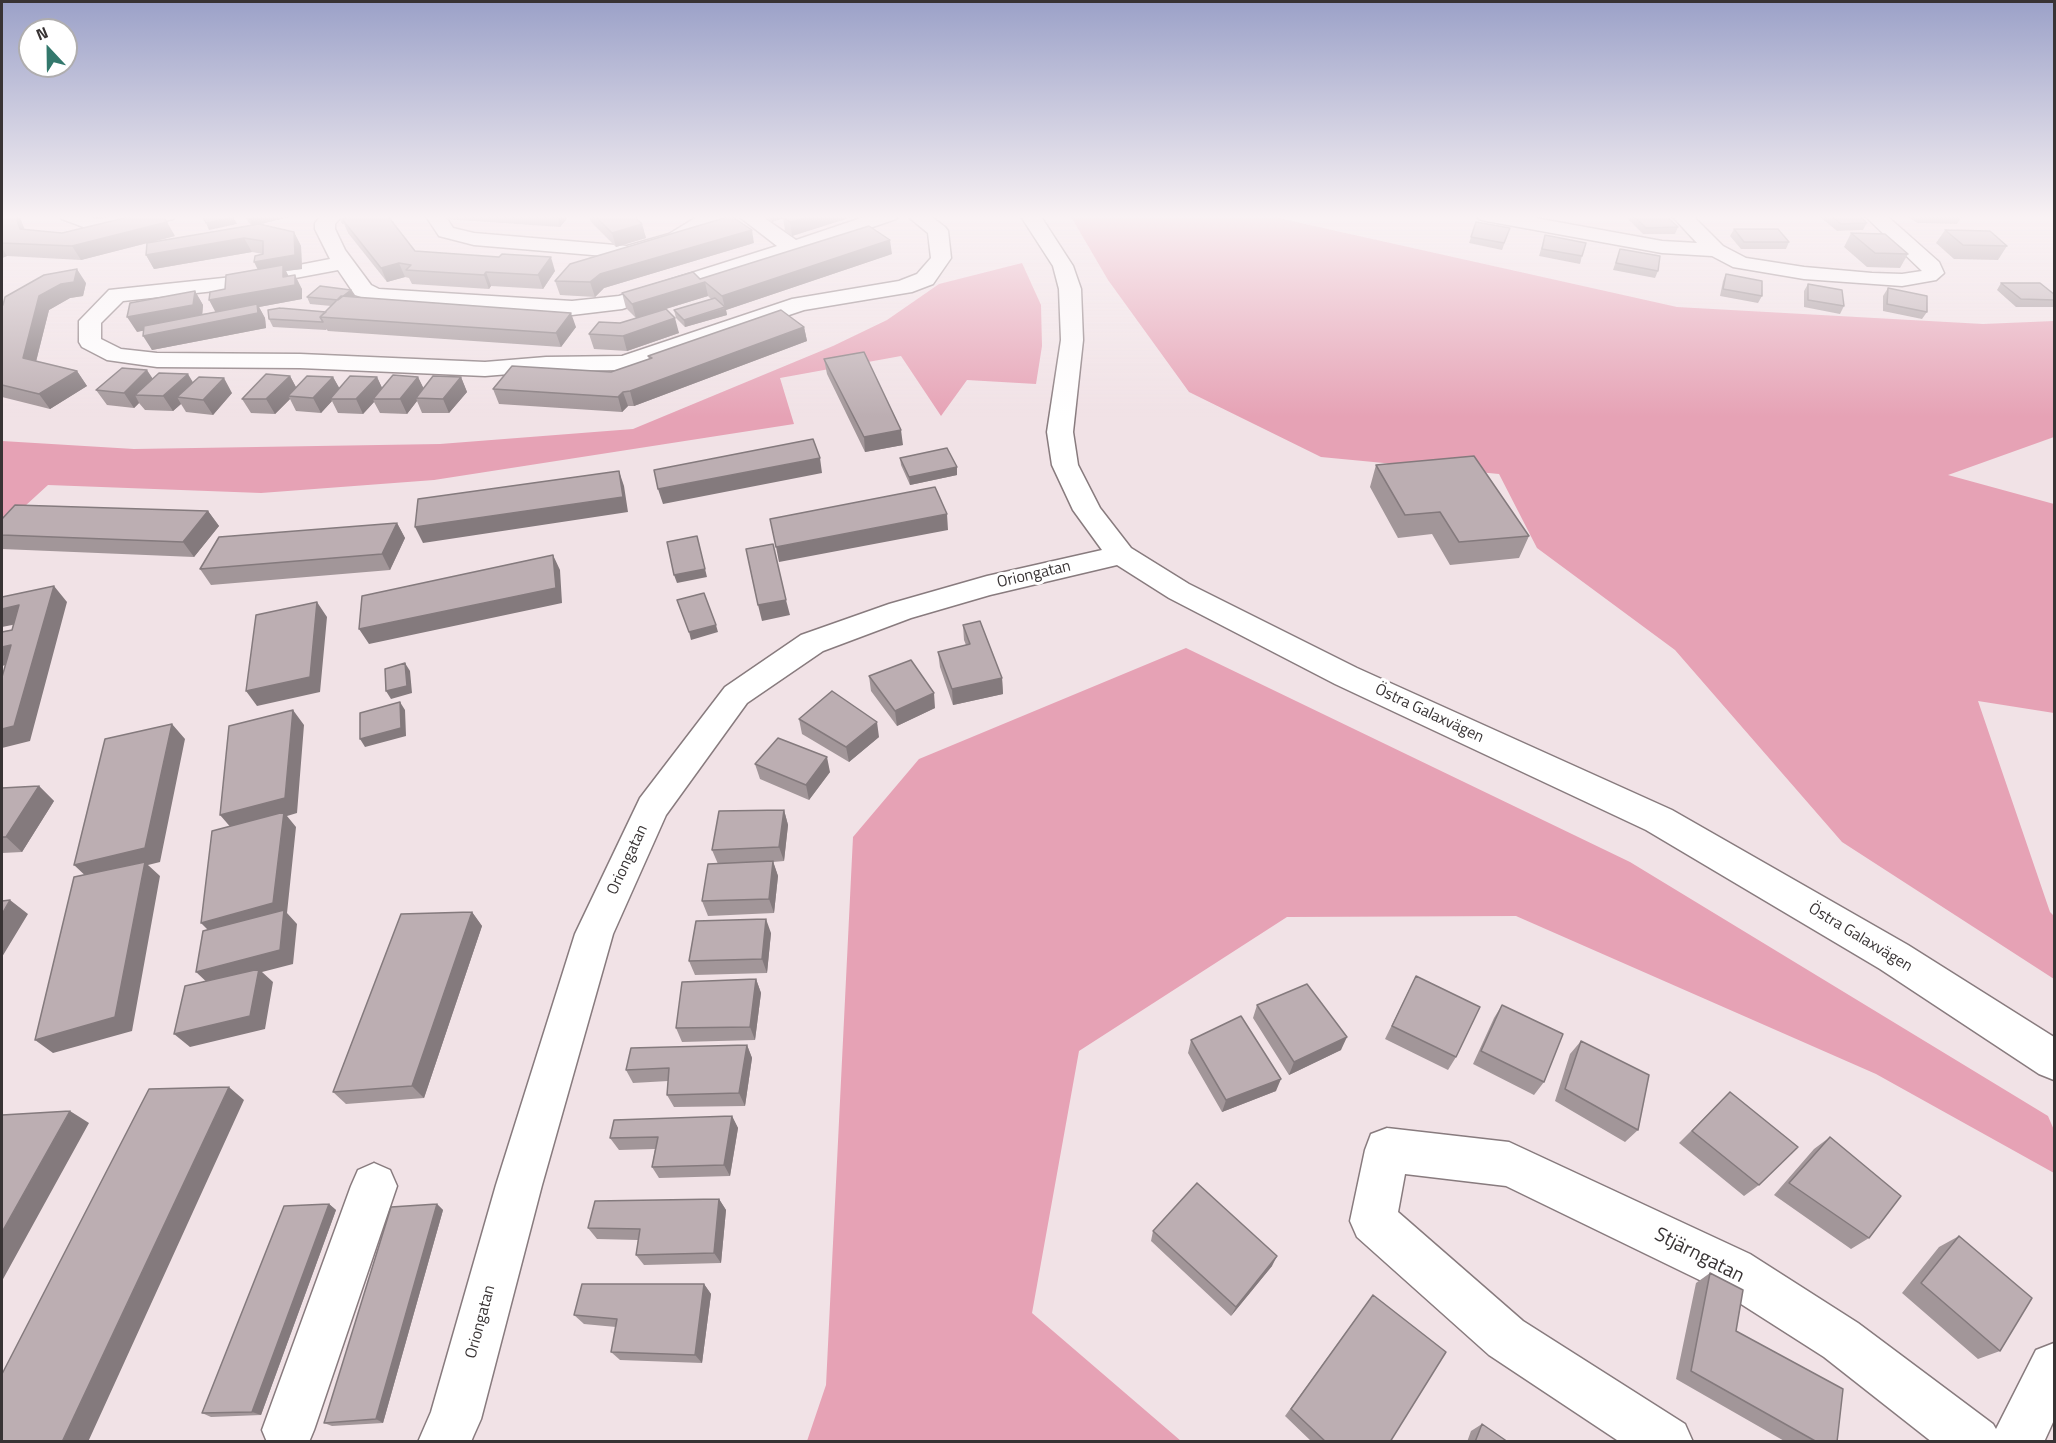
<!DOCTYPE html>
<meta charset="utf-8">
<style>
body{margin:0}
#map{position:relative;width:2056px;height:1443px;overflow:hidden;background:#f1e2e6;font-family:"Titillium Web",sans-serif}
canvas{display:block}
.frame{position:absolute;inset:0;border:3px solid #383334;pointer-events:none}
.north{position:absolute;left:18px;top:18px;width:60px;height:60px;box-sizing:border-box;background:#fff;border:2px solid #afadae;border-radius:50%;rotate:338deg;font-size:16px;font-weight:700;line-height:24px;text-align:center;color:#383334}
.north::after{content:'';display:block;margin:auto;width:21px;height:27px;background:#33786c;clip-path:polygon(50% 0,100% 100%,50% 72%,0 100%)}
</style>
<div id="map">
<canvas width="2056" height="1443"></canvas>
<div class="frame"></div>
<div class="north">N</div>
</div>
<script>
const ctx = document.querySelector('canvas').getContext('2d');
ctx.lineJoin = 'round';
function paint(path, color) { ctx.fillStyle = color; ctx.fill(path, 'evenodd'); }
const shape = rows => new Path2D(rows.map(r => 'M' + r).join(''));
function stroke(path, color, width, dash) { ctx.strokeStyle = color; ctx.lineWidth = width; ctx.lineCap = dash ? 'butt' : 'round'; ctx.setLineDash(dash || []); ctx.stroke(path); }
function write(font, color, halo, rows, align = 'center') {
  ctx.font = font + ' "Titillium Web",sans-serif'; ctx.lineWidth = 6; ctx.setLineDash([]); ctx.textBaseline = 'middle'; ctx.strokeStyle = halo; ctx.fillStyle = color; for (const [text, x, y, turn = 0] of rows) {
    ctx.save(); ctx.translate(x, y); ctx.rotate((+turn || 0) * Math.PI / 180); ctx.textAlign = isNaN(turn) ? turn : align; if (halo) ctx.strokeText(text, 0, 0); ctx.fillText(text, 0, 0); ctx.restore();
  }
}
paint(shape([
 [1070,215,1265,215,1677,307,1983,324,2054,321,2054,437,1948,475,2054,504,2054,713,1978,701,2050,912,2054,916,2054,979,1842,842,1675,650,1537,548,1499,474,1321,457,1189,392,1108,280],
 [1022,263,1041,305,1042,346,1036,384,967,380,941,416,901,356,780,378,794,424,434,480,261,493,48,485,2,527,2,441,134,449,440,444,633,429,833,346,887,320,939,284],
 [1186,648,1630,862,2048,1116,2054,1130,2054,1173,1876,1074,1516,916,1287,917,1079,1051,1032,1313,1181,1441,807,1441,826,1385,853,837,919,759]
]), '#e6a2b5');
const minor = shape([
 [59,215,86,215,96,219,138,215,176,215,173,219,138,227,94,231,62,219,59,215],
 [322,215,343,215,335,224,335,229,345,250,371,285,379,289,572,301,619,296,777,246,737,215,760,215,796,240,870,215,899,215,896,219,800,252,622,309,572,315,376,302,355,295,338,270,242,288,123,301,101,323,101,339,121,349,157,353,300,354,485,362,546,357,622,356,792,299,899,281,917,274,931,258,928,233,906,215,929,215,945,227,948,231,951,258,933,284,912,292,804,310,624,370,546,371,485,376,300,368,157,367,107,360,82,347,79,342,79,321,109,290,242,276,330,259,315,229,315,223,322,215],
 [425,215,445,215,453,228,474,233,627,246,669,234,700,215,724,215,721,219,683,242,628,258,474,245,439,236,425,215],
 [1020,215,1040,215,1073,266,1081,289,1083,340,1073,432,1078,465,1100,508,1131,548,1189,584,1357,668,1672,810,1908,945,2054,1037,2054,1080,2039,1074,1880,969,1646,830,1335,684,1169,598,1117,565,990,595,911,618,823,651,747,703,666,815,613,934,542,1185,481,1419,473,1437,471,1442,418,1442,431,1412,496,1185,575,934,640,798,725,687,801,635,889,604,987,576,1102,550,1073,510,1052,465,1047,432,1061,340,1059,289,1053,266,1020,215],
 [1476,215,1519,215,1662,241,1697,243,1671,215,1692,215,1723,246,1746,258,1804,267,1872,273,1902,274,1922,271,1864,215,1886,215,1939,262,1944,273,1936,280,1902,286,1804,279,1733,267,1712,256,1662,253,1486,221,1479,219,1476,215],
 [1387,1128,1509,1142,1750,1254,1858,1323,1993,1424,1996,1429,2036,1350,2054,1343,2054,1420,2044,1442,1932,1442,1824,1357,1716,1288,1506,1186,1405,1174,1398,1212,1523,1321,1685,1424,1693,1442,1620,1442,1489,1355,1357,1237,1350,1221,1365,1150,1371,1134,1387,1128],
 [374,1163,390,1170,397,1186,314,1430,309,1442,267,1442,262,1430,351,1186,358,1170,374,1163]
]);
stroke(minor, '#887b7e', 3);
paint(minor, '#fff');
paint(shape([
 [2,215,19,215,25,230,62,233,175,236,152,242,251,225,248,222,245,215,297,215,261,224,294,232,301,246,302,269,286,271,288,276,302,289,302,299,259,307,265,318,266,328,152,350,143,330,137,332,195,291,203,305,202,314,215,312,225,289,258,269,263,254,252,252,154,269,146,255,147,243,81,260,7,256,2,258],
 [338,215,390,215,388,217,415,251,555,271,543,289,491,286,489,289,412,284,409,278,405,277,387,282,348,233,344,224,342,224],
 [443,215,570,215,560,227,445,219],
 [589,215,633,215,642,224,646,238,616,247,591,222],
 [761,215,851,215,852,217,792,236,785,231,783,218,772,222],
 [1625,215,1665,215,1678,227,1675,234,1643,234,1625,216],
 [1818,215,1858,215,1867,223,1863,230,1837,231],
 [1906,215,1959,215,1961,217,1957,224,1917,223],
 [1476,222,1510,228,1502,250,1469,243],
 [1734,229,1789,242,1786,249,1741,249,1730,236],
 [1945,230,2007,246,1998,260,1954,259,1936,243],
 [1851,233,1908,254,1900,268,1867,267,1844,247],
 [1545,235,1582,256,1580,264,1539,256],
 [754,243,604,288,595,297,560,295,555,281],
 [1620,249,1658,271,1655,278,1613,270],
 [892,254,726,310,727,315,685,327,676,318,674,310,711,299,708,296,666,309,679,333,627,351,594,349,589,334,636,318,626,308,622,293,700,279],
 [1726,274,1762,296,1758,303,1720,296,1723,281],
 [86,283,83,296,70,298,49,310,36,362,77,371,87,386,50,409,2,397,2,305],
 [2001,283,2055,295,2055,307,2016,307,1997,290],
 [1808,284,1844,306,1840,314,1804,307,1804,291],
 [1888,288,1927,312,1922,319,1883,311,1883,296],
 [351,290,354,297,576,327,561,347,328,331,326,329,326,330,273,327,269,319,326,312,331,306,310,304,307,297],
 [804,327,807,341,634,406,628,406,622,412,499,404,493,389,611,372,649,359,648,356],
 [824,359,903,445,865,452,827,374],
 [290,376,296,387,333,377,339,388,377,377,382,388,418,377,423,388,461,377,467,392,449,413,422,413,417,401,407,414,380,413,374,402,363,414,338,413,332,401,321,413,296,411,290,399,275,414,251,413,242,399],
 [153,379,193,382,232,393,213,415,186,412,181,404,173,411,145,410,139,403,134,408,107,405,96,390],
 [900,458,957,475,910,485,901,465],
 [1376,465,1529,536,1519,558,1450,565,1432,534,1398,538,1370,487],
 [208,511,219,526,194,557,2,549,2,519],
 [397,523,405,538,390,570,211,585,200,569],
 [963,625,1002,678,1003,694,953,705,940,667,938,652,966,645,964,640],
 [869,676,935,708,897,726,871,691],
 [799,719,879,737,849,762,802,734],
 [755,764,830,772,809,800,760,779],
 [39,786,54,801,22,852,2,853,2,788],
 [784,810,788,825,784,861,773,862,778,876,774,913,708,916,702,901,718,864,712,850],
 [472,912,482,926,424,1098,346,1104,333,1092],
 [771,933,767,973,695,975,689,961],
 [1416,976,1456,1057,1448,1070,1385,1039],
 [756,979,761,993,755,1040,682,1042,676,1028],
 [1257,1005,1341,1050,1289,1075,1253,1018],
 [1502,1005,1544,1082,1534,1095,1473,1064,1494,1018],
 [1191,1040,1276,1091,1222,1112,1188,1053],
 [1581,1041,1638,1130,1625,1142,1555,1101,1570,1054],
 [747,1045,752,1058,745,1106,674,1107,667,1095,668,1081,633,1083,626,1070],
 [1730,1092,1759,1185,1744,1196,1679,1143],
 [732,1116,738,1128,730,1176,659,1178,652,1167,655,1149,619,1150,610,1138],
 [1830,1137,1869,1238,1851,1249,1774,1195,1814,1149],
 [719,1199,726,1210,721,1263,644,1265,636,1255,638,1240,597,1239,588,1228],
 [329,1204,336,1210,261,1415,211,1417,202,1413],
 [437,1204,443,1210,383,1423,332,1426,324,1423],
 [1153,1231,1272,1266,1231,1316,1151,1241],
 [1959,1236,2000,1351,1978,1359,1902,1293,1939,1247],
 [1710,1273,1736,1331,1837,1442,1786,1442,1676,1379,1696,1283],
 [704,1284,711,1294,702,1363,620,1360,611,1352,616,1327,584,1324,574,1315],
 [1373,1295,1390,1442,1312,1442,1285,1416],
 [1482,1424,1508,1442,1467,1442,1471,1431]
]), '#a29699');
paint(shape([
 [15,215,19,215,29,243,20,229],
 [120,215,131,215,121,217],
 [232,215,237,224,209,230,206,223],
 [266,215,297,215,253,226,249,219],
 [557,215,570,215,560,227],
 [771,215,789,215,783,217,783,218,772,222],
 [814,215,851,215,852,217,792,236,790,222],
 [167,222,175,236,81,260,72,246],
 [642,224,646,238,616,247,612,233],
 [752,230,754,243,604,288,595,297,590,282,600,274],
 [294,232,301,246,302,269,286,271,290,279,295,275,302,289,302,299,259,307,265,318,266,328,152,350,143,336,217,315,209,300,261,276,254,262],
 [244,238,252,252,154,269,146,255],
 [890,240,892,254,726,310,727,315,685,327,684,320,725,308,722,296],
 [2,248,7,256,2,258],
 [551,257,555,271,543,289,538,275],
 [399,263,405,277,387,282,381,268],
 [77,269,86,283,83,296,70,298,49,310,33,373,23,358,39,296],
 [486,272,491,286,489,289,484,275],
 [705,282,708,296,636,318,632,304],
 [351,290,355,297,342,307,338,300],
 [195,291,203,305,202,319,137,332,127,317],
 [571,313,576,327,561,347,556,333],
 [675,318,679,333,627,351,623,336],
 [804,327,807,341,634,406,630,391],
 [147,370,157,385,135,395,139,403,134,408,124,393],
 [77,371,87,386,50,409,39,394],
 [188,374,197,389,177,397,181,404,173,411,163,396],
 [290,376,298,391,288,396,290,399,275,414,266,399],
 [333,377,341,391,330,399,332,401,321,413,313,398],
 [377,377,384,392,373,399,374,402,363,414,356,399],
 [418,377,425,391,416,398,417,401,407,414,400,399],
 [461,377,467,392,449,413,443,399],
 [224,378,232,393,213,415,203,400],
 [623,392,628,406,622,412,618,397],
 [901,430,903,445,865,452,864,437],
 [820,458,822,473,663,504,658,489],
 [957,467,957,475,910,485,909,477],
 [619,471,624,486,628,512,423,543,415,527],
 [208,511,219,526,194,557,183,542],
 [947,514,948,530,779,562,776,547],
 [397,523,405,538,390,570,382,554],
 [699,544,707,577,677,583,674,575],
 [553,555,560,570,562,603,369,644,359,629],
 [54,586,67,602,30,741,2,748,2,729],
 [786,600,790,615,762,621,758,605],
 [317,602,327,617,320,692,257,706,246,691],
 [19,605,32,621,2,627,2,609],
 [716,625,718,632,691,640,689,632],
 [11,645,25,660,2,666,2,647],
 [405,663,410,671,412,693,391,699,386,691],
 [1002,678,1003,694,953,705,952,689],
 [934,693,935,708,897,726,895,711],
 [400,702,405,710,406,736,365,747,360,739],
 [293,710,304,725,297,813,287,816,296,827,287,913,297,924,293,964,262,972,273,982,265,1029,190,1047,174,1034,211,986,196,972,215,937,201,923,233,830,220,815],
 [877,722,879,737,849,762,846,747],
 [172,724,185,739,160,862,148,865,160,876,132,1031,53,1053,35,1040,90,880,74,865],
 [827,757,830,772,809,800,806,785],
 [39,786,54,801,22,852,6,837],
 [784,810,788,825,784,861,779,847],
 [773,861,778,876,774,913,769,899],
 [10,900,28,914,2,957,2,914],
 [472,912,482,926,424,1098,412,1086],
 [766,919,771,933,767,973,762,959],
 [756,979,761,993,755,1040,750,1027],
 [1347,1037,1341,1050,1289,1075,1294,1062],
 [747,1045,752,1058,745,1106,739,1093],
 [1281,1079,1276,1091,1222,1112,1226,1100],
 [229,1087,244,1100,88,1442,62,1442],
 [70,1111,89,1123,2,1281,2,1232],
 [732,1116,738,1128,730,1176,724,1165],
 [719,1199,726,1210,721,1263,714,1253],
 [329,1204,336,1210,261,1415,252,1412],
 [437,1204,443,1210,383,1423,376,1419],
 [1277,1256,1272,1266,1231,1316,1236,1307],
 [704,1284,711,1294,702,1363,695,1355]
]), '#847a7d');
const building = shape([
 [2,215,15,215,20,229,62,233,137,215,162,215,167,222,72,246,2,243,2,215],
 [202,215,232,215,233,217,206,223,202,215],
 [245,215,266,215,249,219,245,215],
 [349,215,387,215,415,251,499,257,502,254,551,257,538,275,486,272,484,275,406,270,411,265,399,263,381,268,342,219,350,217,349,215],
 [594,215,633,215,642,224,612,233,594,215],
 [790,215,814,215,790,222,783,217,790,215],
 [1633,215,1665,215,1678,227,1646,228,1633,215],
 [1830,215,1858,215,1867,223,1841,224,1830,215],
 [1919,215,1959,215,1961,217,1921,217,1919,215],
 [731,216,752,230,600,274,590,282,555,281,570,264,731,216],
 [1476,222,1510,228,1504,243,1471,237,1476,222],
 [259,224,294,232,295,255,254,262,255,256,263,254,263,241,244,238,146,255,147,243,259,224],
 [869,226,890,240,722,296,705,282,632,304,622,293,693,272,700,279,869,226],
 [1734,229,1778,229,1789,242,1744,242,1734,229],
 [1945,230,1990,231,2007,246,1963,245,1945,230],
 [1851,233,1885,234,1908,254,1875,253,1851,233],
 [1545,235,1586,243,1582,256,1542,249,1545,235],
 [1620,249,1660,256,1658,271,1616,263,1620,249],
 [283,265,283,277,295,275,295,285,209,300,210,292,225,289,226,275,283,265],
 [77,269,74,282,61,284,39,296,23,358,77,371,39,394,2,385,2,305,3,305,5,297,44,275,77,269],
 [1726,274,1762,281,1762,296,1723,289,1726,274],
 [2001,283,2040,283,2055,295,2055,300,2021,299,2001,283],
 [1808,284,1842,290,1844,306,1808,300,1808,284],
 [320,286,351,290,338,300,307,297,320,286],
 [1888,288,1927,296,1927,312,1887,304,1888,288],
 [195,291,193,305,127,317,130,303,195,291],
 [341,296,571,313,556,333,320,317,341,296],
 [715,298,725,307,684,320,674,310,715,298],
 [257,304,258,313,143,336,144,326,257,304],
 [280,308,326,312,320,317,323,322,322,322,269,319,268,310,280,308],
 [666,309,675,318,623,336,589,334,599,322,620,323,666,309],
 [781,310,804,327,630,391,623,392,618,397,493,389,512,366,611,372,652,358,648,356,781,310],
 [864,352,901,430,864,437,824,359,864,352],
 [122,368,147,370,124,393,96,390,122,368],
 [159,373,188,374,163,396,135,395,159,373],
 [266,374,290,376,266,399,242,399,266,374],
 [393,375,418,377,400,399,373,399,393,375],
 [307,376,333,377,313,398,288,396,307,376],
 [350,376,377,377,356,399,330,399,350,376],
 [433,376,461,377,443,399,416,398,433,376],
 [199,377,224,378,203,400,177,397,199,377],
 [813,439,820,458,658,489,654,470,813,439],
 [947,448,957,467,909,477,900,458,947,448],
 [1474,456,1529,536,1459,542,1440,512,1405,515,1376,465,1474,456],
 [619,471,623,497,415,527,418,499,619,471],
 [935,487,947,514,776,547,770,519,935,487],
 [15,505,208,511,183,542,2,535,2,519,15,505],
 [397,523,382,554,200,569,219,537,397,523],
 [697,536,705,569,674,575,667,542,697,536],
 [773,544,786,600,758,605,746,549,773,544],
 [553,555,556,588,359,629,362,596,553,555],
 [54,586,14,726,2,729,2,677,11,645,2,647,2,632,12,630,19,605,2,609,2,597,54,586],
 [704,593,716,625,689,632,677,600,704,593],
 [317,602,310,677,246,691,256,615,317,602],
 [980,621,1002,678,952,689,938,652,970,644,963,625,980,621],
 [911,660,934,693,895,711,869,676,911,660],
 [405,663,407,686,386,691,385,669,405,663],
 [832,691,877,722,846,747,799,719,832,691],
 [400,702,401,728,360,739,360,713,400,702],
 [293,710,285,798,220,815,229,726,293,710],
 [172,724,145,848,74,865,105,739,172,724],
 [778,738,827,757,806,785,755,764,778,738],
 [39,786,6,837,2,837,2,788,39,786],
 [784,810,779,847,712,850,719,811,784,810],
 [284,812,273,903,201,923,212,831,284,812],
 [773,861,769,899,702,901,708,864,773,861],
 [145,862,115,1017,35,1040,74,877,145,862],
 [10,900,2,914,2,901,10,900],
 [284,910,280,950,196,972,203,931,284,910],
 [472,912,412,1086,333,1092,401,914,472,912],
 [766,919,762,959,689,961,696,921,766,919],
 [259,969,250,1016,174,1034,185,986,259,969],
 [1416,976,1480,1007,1456,1057,1392,1026,1416,976],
 [756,979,750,1027,676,1028,682,982,756,979],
 [1307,984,1347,1037,1294,1062,1257,1005,1307,984],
 [1502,1005,1563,1034,1544,1082,1481,1051,1502,1005],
 [1241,1016,1281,1079,1226,1100,1191,1040,1241,1016],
 [1581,1041,1649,1075,1638,1130,1565,1089,1581,1041],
 [747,1045,739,1093,667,1095,669,1068,626,1070,631,1048,747,1045],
 [229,1087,62,1442,2,1442,2,1374,149,1089,229,1087],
 [1730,1092,1798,1147,1759,1185,1692,1131,1730,1092],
 [70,1111,2,1232,2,1115,70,1111],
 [732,1116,724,1165,652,1167,658,1137,610,1138,614,1120,732,1116],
 [1830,1137,1901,1196,1869,1238,1789,1183,1830,1137],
 [1197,1183,1277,1256,1236,1307,1153,1231,1197,1183],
 [719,1199,714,1253,636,1255,640,1229,588,1228,595,1201,719,1199],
 [329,1204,252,1412,202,1413,284,1206,329,1204],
 [437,1204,376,1419,324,1423,391,1207,437,1204],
 [1959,1236,2032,1298,2000,1351,1921,1283,1959,1236],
 [1710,1273,1743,1290,1736,1331,1843,1389,1837,1442,1817,1442,1691,1371,1710,1273],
 [582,1284,704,1284,695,1355,611,1352,617,1319,574,1315,582,1284],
 [1373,1295,1446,1352,1390,1442,1326,1442,1291,1409,1373,1295],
 [1482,1424,1508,1442,1475,1442,1482,1424]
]);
paint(building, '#bcaeb2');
stroke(building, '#847a7d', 1.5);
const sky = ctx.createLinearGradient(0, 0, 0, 417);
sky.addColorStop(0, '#9ba1c8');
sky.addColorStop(0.52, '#f9f2f4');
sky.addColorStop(1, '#f9f2f400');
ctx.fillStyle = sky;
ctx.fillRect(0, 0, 2056, 417);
write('16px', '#383334', '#fff', [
 ["Oriongatan",1034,575,-13],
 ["Östra Galaxvägen",1429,714,25],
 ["Oriongatan",628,860,-65],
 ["Östra Galaxvägen",1860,938,31],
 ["Oriongatan",481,1322,-75]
]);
write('20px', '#383334', '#fff', [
 ["Stjärngatan",1699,1256,27]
]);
</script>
